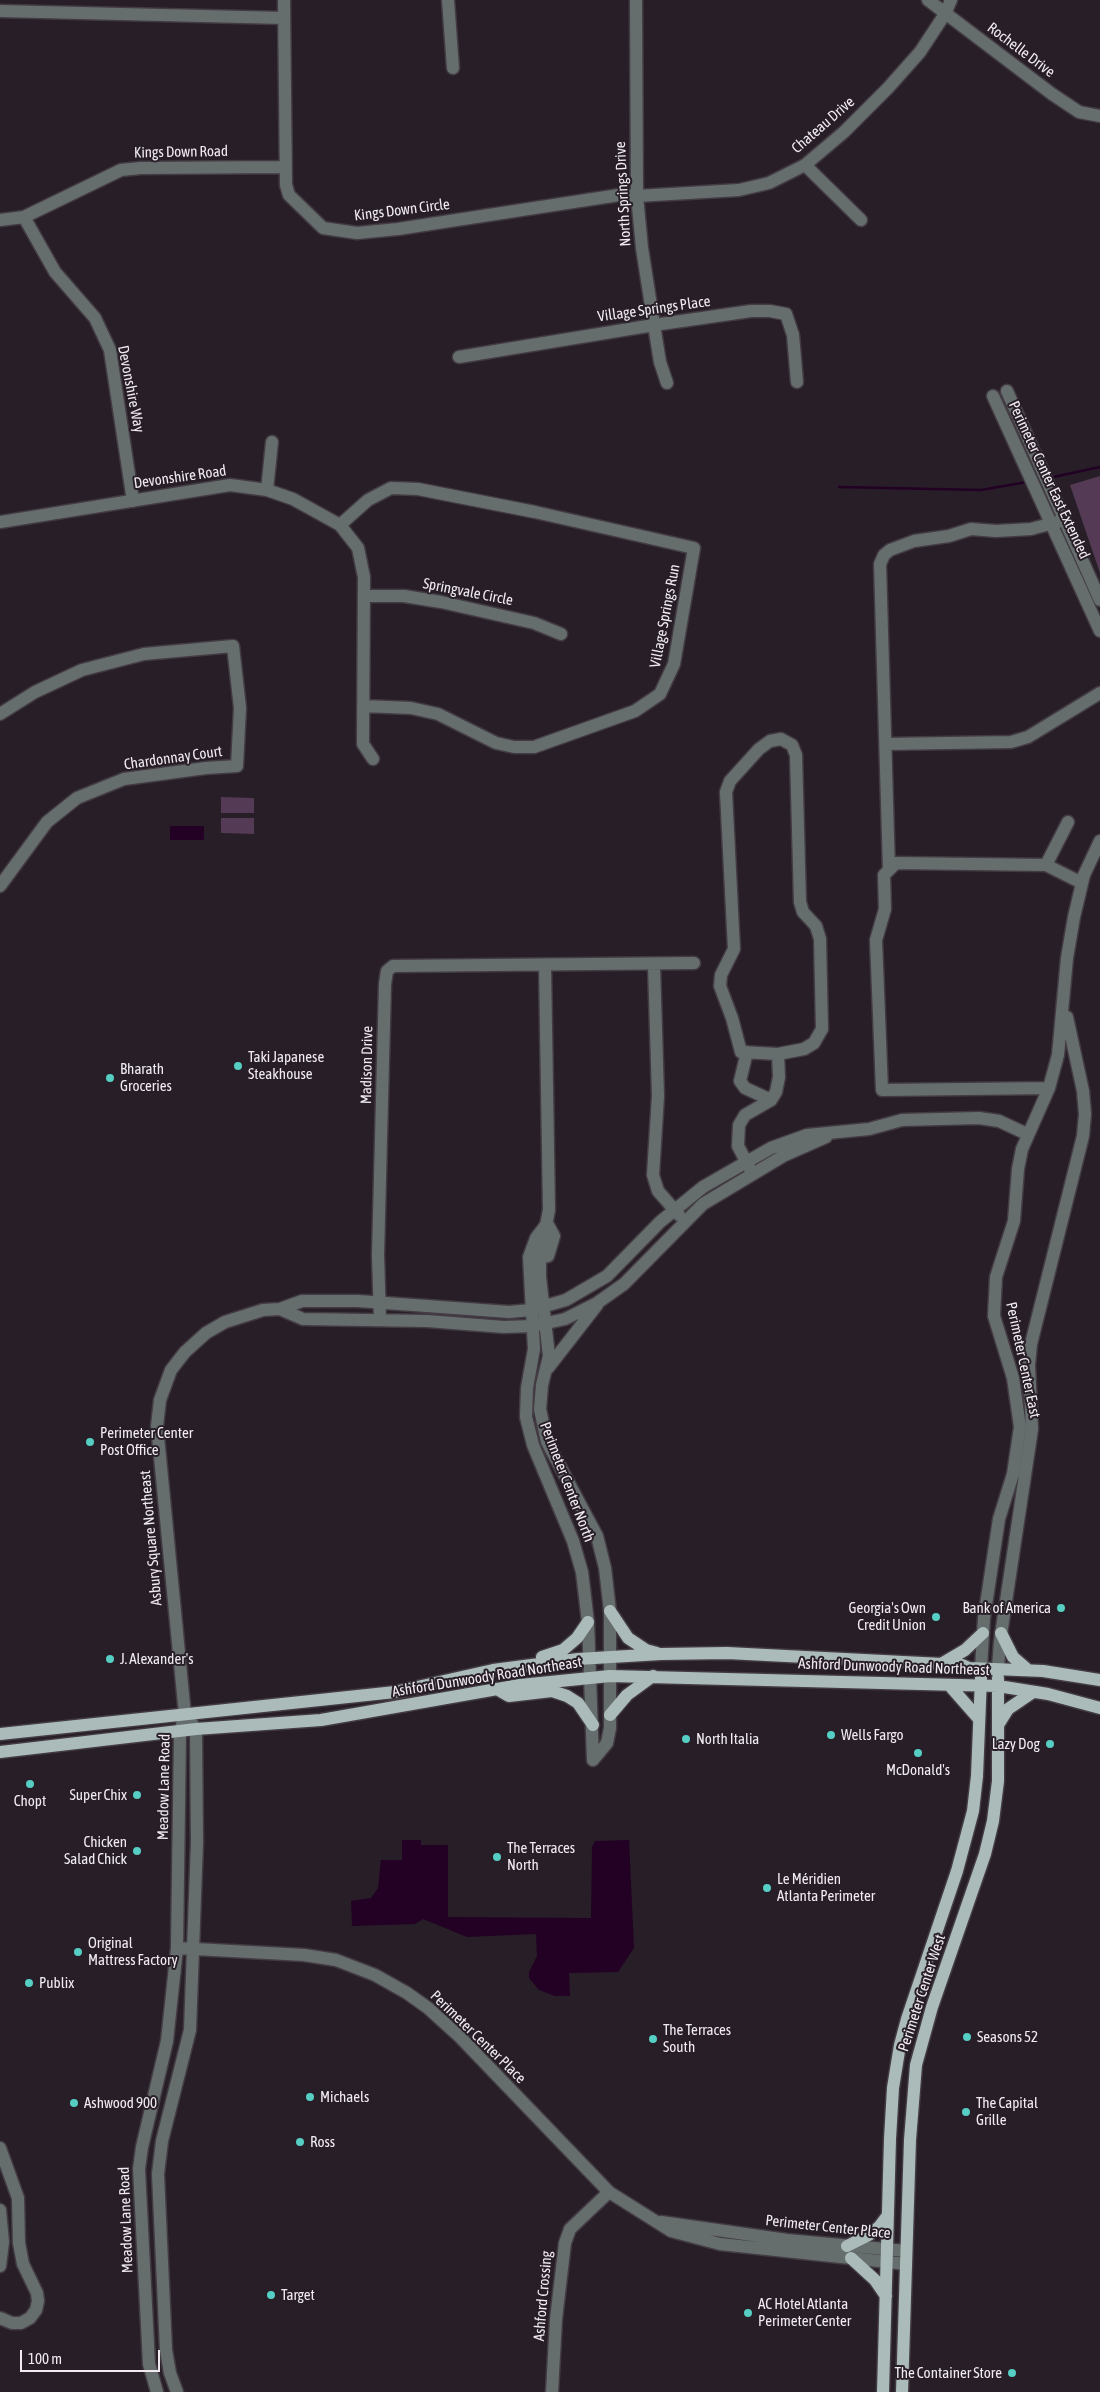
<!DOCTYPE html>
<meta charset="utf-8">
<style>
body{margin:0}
#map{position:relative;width:1100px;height:2392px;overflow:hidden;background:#271e27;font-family:"Asap Condensed",sans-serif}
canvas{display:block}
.scale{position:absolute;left:20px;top:2350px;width:140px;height:22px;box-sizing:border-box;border:2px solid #f1ebf1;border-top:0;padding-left:6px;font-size:15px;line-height:18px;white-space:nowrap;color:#f1ebf1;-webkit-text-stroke:4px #271e27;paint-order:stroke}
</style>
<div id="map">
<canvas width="1100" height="2392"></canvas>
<div class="scale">100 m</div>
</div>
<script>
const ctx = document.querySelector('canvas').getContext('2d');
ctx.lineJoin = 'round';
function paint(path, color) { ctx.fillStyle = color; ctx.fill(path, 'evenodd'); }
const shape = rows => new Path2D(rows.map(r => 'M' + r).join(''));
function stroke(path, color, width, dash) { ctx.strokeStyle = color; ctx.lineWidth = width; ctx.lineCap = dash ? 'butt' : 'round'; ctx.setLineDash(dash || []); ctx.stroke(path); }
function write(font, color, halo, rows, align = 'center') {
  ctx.font = font + ' "Asap Condensed",sans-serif'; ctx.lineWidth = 4; ctx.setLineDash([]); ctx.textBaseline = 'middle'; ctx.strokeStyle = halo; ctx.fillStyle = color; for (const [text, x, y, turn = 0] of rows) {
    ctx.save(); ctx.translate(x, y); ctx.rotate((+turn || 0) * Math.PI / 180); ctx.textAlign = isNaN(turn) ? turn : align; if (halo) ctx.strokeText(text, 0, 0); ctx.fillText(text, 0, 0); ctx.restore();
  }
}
paint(shape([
 [1100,476,1100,573,1070,485],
 [221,797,254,798,254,813,221,813],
 [221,818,254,818,254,834,221,833]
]), '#543a54');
paint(shape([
 [170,826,204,826,204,840,170,840],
 [402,1840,421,1840,421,1845,448,1845,448,1917,591,1918,592,1847,595,1841,629,1840,634,1948,618,1972,569,1973,570,1996,555,1996,539,1990,529,1978,529,1972,537,1956,536,1934,467,1937,423,1919,415,1924,352,1926,351,1901,371,1898,378,1888,381,1860,402,1860]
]), '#220124');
stroke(shape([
 [1049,478,1100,467],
 [839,487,981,490,1027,482]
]), '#220124', 2.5);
const minor = shape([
 [284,0,286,185,289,195,323,228,357,233,398,229,619,195,637,196,739,190,769,183,805,165,844,132,888,88,920,52,945,14,951,0],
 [448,0,453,68],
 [636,0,637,196,642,248,654,325,660,362,667,383],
 [928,0,1052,94,1079,112,1100,116],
 [0,11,283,18],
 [805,165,861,220],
 [24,217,55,272,95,318,110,350,133,501],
 [0,220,24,217,121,170,141,168,284,167],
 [459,357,654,325,751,311,770,311,786,314,793,335,797,382],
 [1007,391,1100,600],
 [993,396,1100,631],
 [267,490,272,442],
 [0,522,230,485,267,490,293,499,340,525,358,548,364,577,363,744,373,759],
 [340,525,368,500,391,488,418,489,535,512,694,548,674,664,660,694,635,711,534,747,514,747,496,743,438,714,411,708,363,706],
 [365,596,404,596,441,602,534,623,561,634],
 [0,714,35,692,82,670,144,654,233,646,240,708,237,766,206,768,124,779,77,798,47,822,0,886],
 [781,739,792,745,796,755,800,902,803,912,816,926,820,939,822,1029,814,1043,804,1049,778,1054,741,1052,732,1018,720,986,721,975,734,949,726,792,730,781,759,749,770,741,781,739],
 [886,744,1011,742,1028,737,1100,693],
 [1046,865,1068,822],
 [889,870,880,564,884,555,890,550,914,541,949,536,971,529,996,531,1031,529,1065,520],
 [654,965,658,1096,653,1175,658,1191,679,1215],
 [545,966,549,1210,540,1257,540,1277,549,1356,542,1385,540,1409,547,1442,597,1536,605,1568,610,1611,610,1728,607,1743,593,1760],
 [747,1052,740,1081,745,1088,771,1100],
 [1049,1088,882,1090,876,940,885,909,884,875,896,863,1046,865,1082,883],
 [750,1169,738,1146,739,1125,745,1115,771,1100,776,1092,779,1077,778,1054],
 [546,1225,536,1238,529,1257,534,1349,527,1388,526,1417,533,1445,573,1541,582,1572,588,1622,593,1760],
 [544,1257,548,1256,554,1236,547,1223],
 [280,1309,303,1319,427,1321,504,1327,533,1326,565,1319,597,1303,624,1284,703,1204,783,1156,826,1137],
 [380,1320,378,1255,385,984,387,971,393,966,694,963],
 [548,1368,597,1305],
 [981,1668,984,1618,999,1519,1013,1474,1020,1427,1013,1378,994,1316,996,1277,1014,1221,1018,1169,1022,1149,1049,1088,1058,1055,1067,958,1074,917,1084,875,1100,841],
 [998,1668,1000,1641,1032,1429,1029,1365,1031,1344,1083,1136,1085,1114,1083,1091,1067,1017],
 [177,1948,304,1955,336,1960,375,1975,407,1993,428,2008,460,2037,609,2192,671,2231,720,2244,906,2264],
 [0,2148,18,2198,19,2243,23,2264,37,2293,38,2301,36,2310,30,2318,21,2323,12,2323,0,2318],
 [0,2210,3,2242,0,2266],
 [661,2222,787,2240,906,2251],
 [157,2392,149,2364,139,2169,142,2147,167,2041,177,1948,180,1732,185,1715,157,1426,160,1400,171,1370,185,1352,206,1333,225,1322,263,1310,280,1309,302,1301,358,1301,509,1312,531,1310,566,1300,607,1276,660,1222,703,1187,771,1148,807,1135,869,1129,902,1120,979,1118,999,1121,1027,1134],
 [177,2392,170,2373,166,2350,158,2174,162,2141,190,2030,197,1842,196,1729,190,1721],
 [552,2392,556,2319,565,2243,570,2229,609,2192]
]);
const major = shape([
 [610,1611,628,1638,646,1650,657,1653],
 [1001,1633,1013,1657,1028,1670],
 [542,1657,563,1650,577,1638,588,1622],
 [943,1663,965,1650,983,1633],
 [950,1686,979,1719],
 [497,1689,509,1696,552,1691,567,1696,578,1703,593,1725],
 [610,1715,627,1695,653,1676],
 [998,1725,1008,1709,1033,1692],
 [0,1734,395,1692,493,1670,578,1659,661,1654,727,1653,962,1665,969,1668,1043,1671,1100,1680],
 [0,1752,196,1729,321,1720,520,1685,610,1676,998,1686,1048,1694,1100,1708],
 [847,2246,869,2235,879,2227,888,2215],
 [851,2258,875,2280,886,2296],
 [883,2392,890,2139,893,2088,900,2045,907,2019,957,1871,973,1811,977,1776,981,1678],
 [902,2392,910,2140,916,2065,932,2007,985,1854,993,1821,998,1781,998,1678]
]);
stroke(minor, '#433b43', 15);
stroke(major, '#433b43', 15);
stroke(minor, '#666e6d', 12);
stroke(major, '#abbbb9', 12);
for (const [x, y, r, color] of [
 [238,1066,5,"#56cec3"],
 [110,1078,5,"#56cec3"],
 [90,1442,5,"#56cec3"],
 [1061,1608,5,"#56cec3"],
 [936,1617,5,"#56cec3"],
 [110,1659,5,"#56cec3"],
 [831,1735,5,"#56cec3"],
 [686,1739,5,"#56cec3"],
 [1050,1744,5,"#56cec3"],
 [918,1753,5,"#56cec3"],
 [30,1784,5,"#56cec3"],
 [137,1795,5,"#56cec3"],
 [137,1851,5,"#56cec3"],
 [497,1857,5,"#56cec3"],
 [767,1888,5,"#56cec3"],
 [78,1952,5,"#56cec3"],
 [29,1983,5,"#56cec3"],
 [967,2037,5,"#56cec3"],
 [653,2039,5,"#56cec3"],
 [310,2097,5,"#56cec3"],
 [74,2103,5,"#56cec3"],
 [966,2112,5,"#56cec3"],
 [300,2142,5,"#56cec3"],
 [271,2295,5,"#56cec3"],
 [748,2313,5,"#56cec3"],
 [1012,2373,5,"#56cec3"]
]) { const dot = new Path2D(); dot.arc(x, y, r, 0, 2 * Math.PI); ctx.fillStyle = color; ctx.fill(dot); stroke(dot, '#271e27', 2); }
write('15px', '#f1ebf1', '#271e27', [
 ["Rochelle Drive",1021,50,37],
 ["Chateau Drive",823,125,-41],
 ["Kings Down Road",181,152,-1],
 ["North Springs Drive",623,194,-93],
 ["Kings Down Circle",402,210,-7],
 ["Village Springs Place",654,309,-8],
 ["Devonshire Way",131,389,79],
 ["Devonshire Road",180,477,-8],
 ["Perimeter Center East Extended",1049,480,65],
 ["Springvale Circle",468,592,11],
 ["Village Springs Run",665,616,-79],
 ["Chardonnay Court",173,758,-8],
 ["Madison Drive",367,1065,-89],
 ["Perimeter Center East",1023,1360,78],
 ["Perimeter Center North",567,1482,69],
 ["Asbury Square Northeast",151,1538,-95],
 ["Ashford Dunwoody Road Northeast",894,1667,2],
 ["Ashford Dunwoody Road Northeast",487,1677,-9],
 ["Meadow Lane Road",164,1787,-89],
 ["Perimeter Center West",922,1993,-72],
 ["Perimeter Center Place",478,2037,44],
 ["Meadow Lane Road",126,2220,-92],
 ["Perimeter Center Place",828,2227,6],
 ["Ashford Crossing",543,2296,-85]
]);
write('15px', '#f1ebf1', '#271e27', [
 ["Taki Japanese",248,1057],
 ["Steakhouse",248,1074],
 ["Bharath",120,1069],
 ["Groceries",120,1086],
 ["Perimeter Center",100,1433],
 ["Post Office",100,1450],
 ["Georgia's Own",926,1608,"right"],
 ["Credit Union",926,1625,"right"],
 ["Bank of America",1051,1608,"right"],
 ["J. Alexander's",120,1659],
 ["Wells Fargo",841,1735],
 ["North Italia",696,1739],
 ["Lazy Dog",1040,1744,"right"],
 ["McDonald's",918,1770,"center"],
 ["Super Chix",127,1795,"right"],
 ["Chopt",30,1801,"center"],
 ["Chicken",127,1842,"right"],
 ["Salad Chick",127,1859,"right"],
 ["The Terraces",507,1848],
 ["North",507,1865],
 ["Le Méridien",777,1879],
 ["Atlanta Perimeter",777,1896],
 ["Original",88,1943],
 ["Mattress Factory",88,1960],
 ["Publix",39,1983],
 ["The Terraces",663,2030],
 ["South",663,2047],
 ["Seasons 52",977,2037],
 ["Michaels",320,2097],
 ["Ashwood 900",84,2103],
 ["The Capital",976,2103],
 ["Grille",976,2120],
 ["Ross",310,2142],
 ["Target",281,2295],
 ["AC Hotel Atlanta",758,2304],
 ["Perimeter Center",758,2321],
 ["The Container Store",1002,2373,"right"]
], 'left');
</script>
